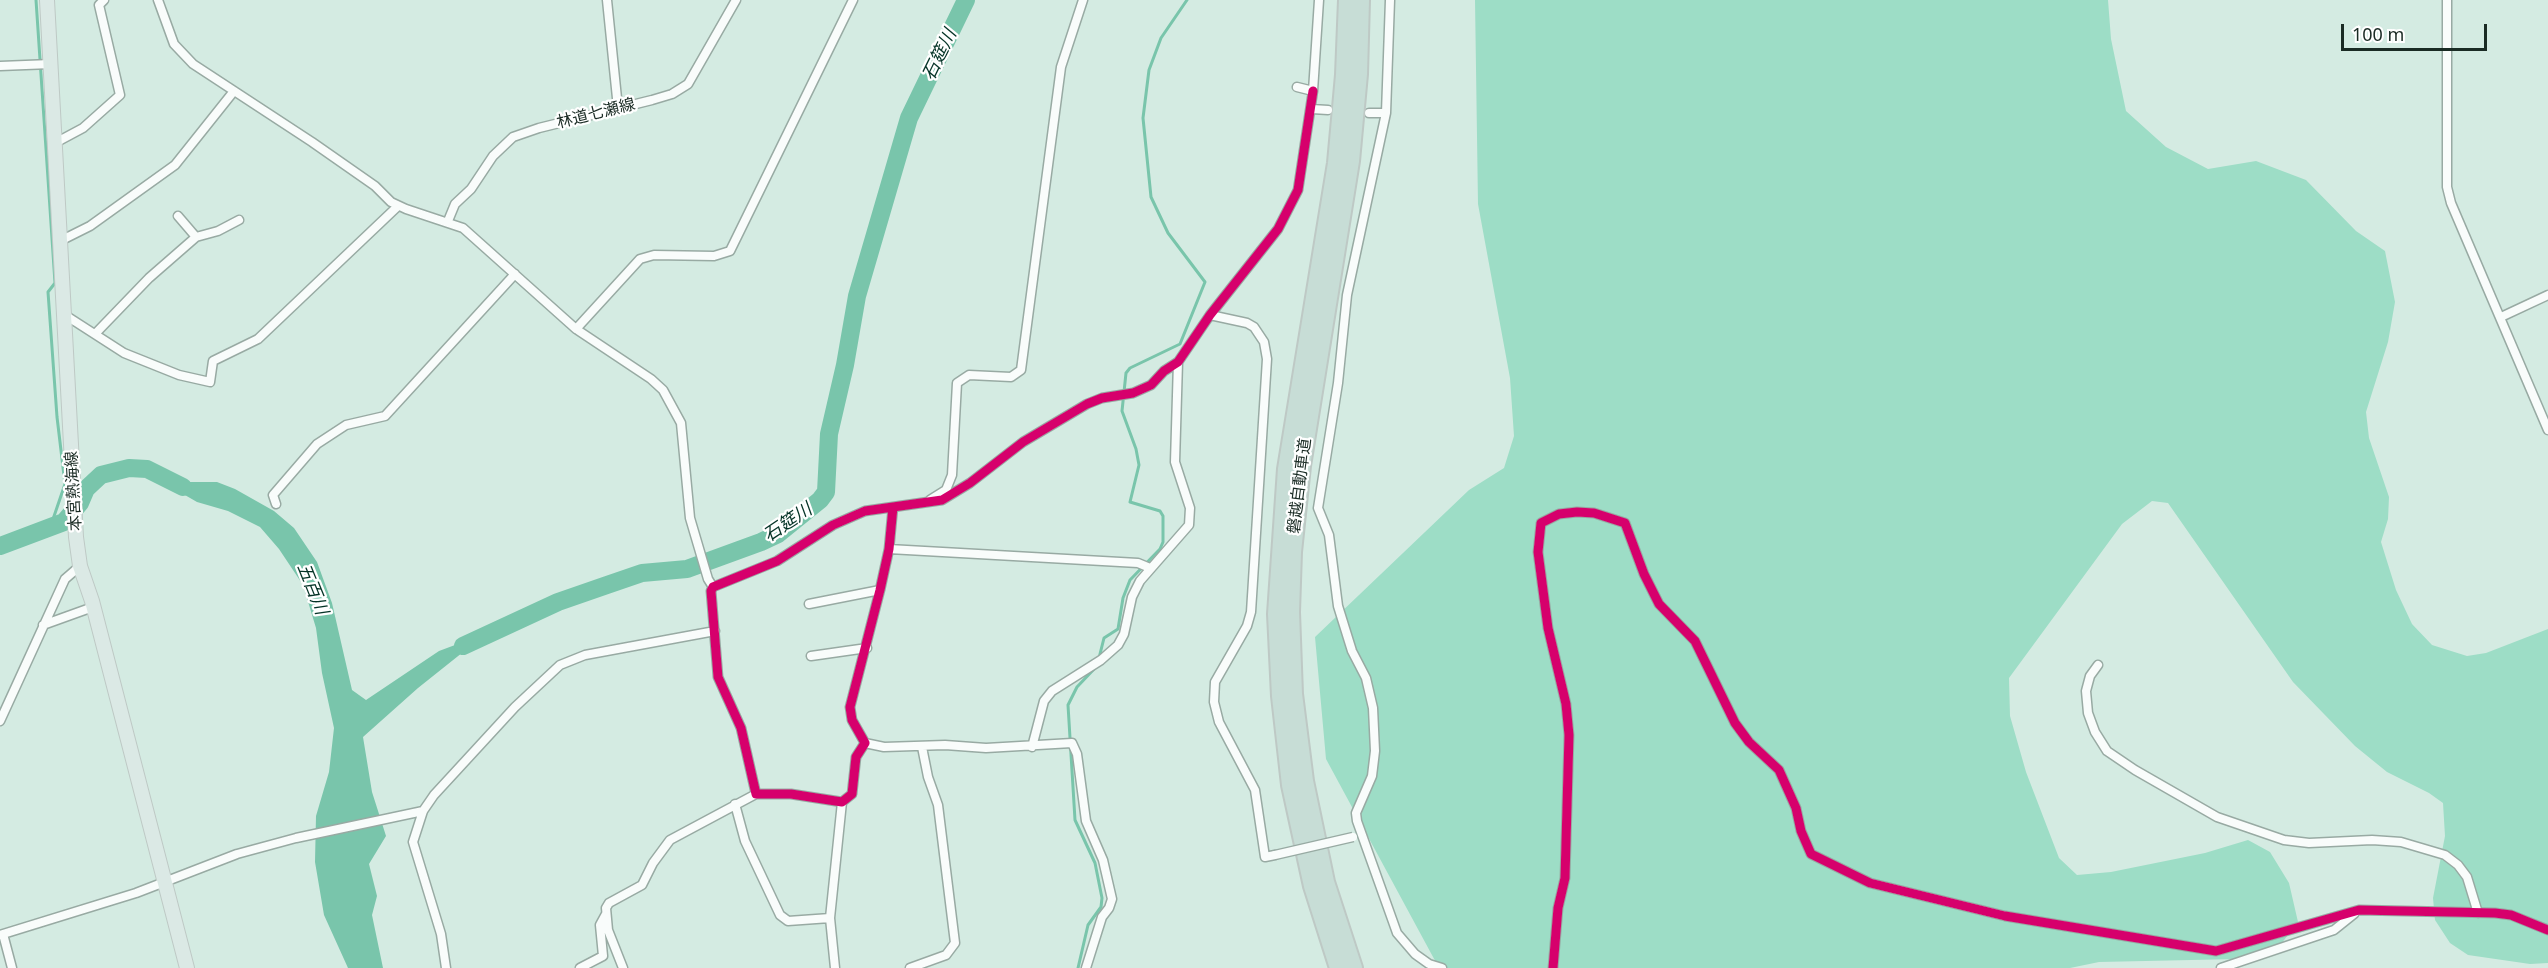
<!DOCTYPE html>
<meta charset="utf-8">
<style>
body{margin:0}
#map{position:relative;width:2548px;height:968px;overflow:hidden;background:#d4ebe2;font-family:"Noto Sans",sans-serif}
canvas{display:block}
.scale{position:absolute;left:2341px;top:24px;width:146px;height:27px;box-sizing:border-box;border:3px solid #1a2b24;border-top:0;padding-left:8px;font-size:18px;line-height:21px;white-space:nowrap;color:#1a2b24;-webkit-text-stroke:4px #fff;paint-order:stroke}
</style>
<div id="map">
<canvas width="2548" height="968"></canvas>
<div class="scale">100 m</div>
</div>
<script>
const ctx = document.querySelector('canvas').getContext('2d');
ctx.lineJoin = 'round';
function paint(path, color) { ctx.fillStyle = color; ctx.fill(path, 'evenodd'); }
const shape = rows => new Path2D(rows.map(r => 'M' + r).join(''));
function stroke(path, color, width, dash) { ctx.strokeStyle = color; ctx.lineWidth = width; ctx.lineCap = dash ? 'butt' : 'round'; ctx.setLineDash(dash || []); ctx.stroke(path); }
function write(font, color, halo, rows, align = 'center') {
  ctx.font = font + ' "Noto Sans","Noto Sans JP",sans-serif'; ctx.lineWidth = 4.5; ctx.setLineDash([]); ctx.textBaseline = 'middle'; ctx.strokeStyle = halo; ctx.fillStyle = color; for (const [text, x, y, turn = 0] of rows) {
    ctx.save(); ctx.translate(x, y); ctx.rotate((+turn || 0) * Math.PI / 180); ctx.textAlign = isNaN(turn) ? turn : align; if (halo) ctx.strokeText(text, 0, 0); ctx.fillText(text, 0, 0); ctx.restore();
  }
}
paint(shape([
 [1475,0,2108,0,2111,39,2126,111,2166,147,2208,169,2256,161,2306,180,2356,231,2385,251,2395,302,2388,342,2366,412,2369,438,2389,497,2388,519,2381,542,2396,590,2412,624,2432,645,2467,656,2486,653,2548,629,2548,963,2530,964,2468,955,2450,943,2435,920,2433,898,2445,836,2443,803,2429,793,2387,772,2355,746,2293,682,2168,503,2152,501,2122,524,2009,678,2010,716,2026,772,2059,858,2077,875,2111,872,2205,853,2248,840,2270,852,2289,883,2298,922,2281,944,2238,959,2099,962,2070,968,1439,968,1326,759,1315,637,1469,490,1504,468,1514,436,1510,378,1478,204]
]), '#9dddc6');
paint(shape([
 [161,476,178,482,217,482,235,489,274,511,294,528,317,562,332,603,352,690,366,700,439,651,487,633,418,688,363,737,372,792,386,836,369,864,377,896,372,915,383,968,348,968,324,915,315,862,316,816,329,772,334,728,322,673,316,628,303,585,279,549,260,527,228,511,197,502,171,487]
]), '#79c5ab');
stroke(shape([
 [36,0,55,283,48,292,57,417,65,484,50,528],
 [1099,658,1104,638,1118,629,1123,598,1130,580,1160,549,1163,542,1163,516,1160,511,1130,502,1139,465,1136,449,1122,411,1126,373,1130,368,1180,344,1205,282,1168,233,1151,197,1143,118,1149,70,1161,38,1187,0],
 [1078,968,1088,925,1101,907,1102,898,1095,863,1075,820,1068,705,1077,687,1096,667]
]), '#79c5ab', 3);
stroke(shape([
 [0,546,64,522,80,503,86,489,101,475,129,468,147,469,183,487],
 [463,646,558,602,607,585,642,573,687,569,761,542,778,534,820,500,826,492,829,434,845,365,857,296,909,118,966,0]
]), '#79c5ab', 18);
const street = shape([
 [158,0,174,44,193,64,312,142,375,186,391,202,406,209,463,228,576,329,651,379,663,390,681,423,690,518,708,579,713,587],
 [607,0,618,108],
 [1390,0,1386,113,1347,295,1338,383,1318,508,1329,535,1338,606,1352,651,1366,678,1373,708,1375,751,1372,776,1356,813,1357,821,1397,933,1415,954,1429,964,1442,968],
 [2447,0,2447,187,2451,203,2548,430],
 [0,66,51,64],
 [1297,87,1313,91,1319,0],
 [1312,109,1328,110],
 [1369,113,1386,113],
 [55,143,83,128,120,95,99,5,104,0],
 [178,216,196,237],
 [448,221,455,204,471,189,493,156,513,137,539,128,652,100,672,94,688,84,736,0],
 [60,241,90,226,175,165,234,91],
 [65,315,124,353,179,375,210,382,213,361,258,339,398,206],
 [1210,315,1247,323,1254,327,1264,342,1267,359,1251,612,1247,626,1215,682,1214,702,1219,722,1255,790,1265,857,1275,855],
 [2501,317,2548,295],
 [576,329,640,259,654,255,714,256,730,251,853,0],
 [95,334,149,278,196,237,218,231,239,220],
 [930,500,946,490,952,475,957,383,969,375,1011,377,1021,370,1061,67,1083,0],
 [276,504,273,495,317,444,346,425,385,416,515,274],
 [893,507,889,549,880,590,850,707,852,720,865,743,856,757,852,794,842,802,791,794,756,794,741,728,718,677,711,591,713,587,777,561,833,525,865,511,942,500,970,483,1023,442,1087,404,1102,398,1133,393,1151,385,1164,371,1178,362,1210,315,1278,229,1298,190,1313,91],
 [889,549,1138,563,1150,568],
 [809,604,880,590],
 [43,625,93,607],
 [811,656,867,648],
 [2098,665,2090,676,2086,691,2088,713,2095,732,2107,751,2135,770,2217,817,2284,840,2309,843,2372,840,2401,842,2445,855,2458,865,2467,877,2478,913],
 [0,721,65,579,80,566],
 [865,743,884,747,945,745,986,748,1072,743,1077,754,1086,821,1103,860,1112,899,1109,908,1102,917,1086,968],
 [1032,747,1044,701,1052,691,1101,660,1118,645,1124,634,1132,597,1140,581,1189,525,1190,508,1175,462,1178,362],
 [735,804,745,841,780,915,788,921,830,918],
 [3,934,12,968],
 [0,935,136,893,237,854,296,838,423,811],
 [446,968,441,934,413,842,423,811,434,795,515,707,560,665,585,655,715,631],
 [580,968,603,956,600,925,606,914],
 [623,968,608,930,606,908,609,903,642,885,653,863,670,840,756,794],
 [835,968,830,918,842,802],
 [910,968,946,955,955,943,938,805,928,777,922,747],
 [1553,968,1558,908,1565,878,1569,735,1566,704,1548,628,1538,552,1541,523,1559,514,1577,512,1594,513,1625,523,1644,574,1659,604,1695,641,1735,723,1749,742,1779,770,1796,808,1801,831,1811,854,1870,883,2005,916,2216,951,2359,910,2495,913,2511,915,2548,930],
 [2221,968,2334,930,2354,914]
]);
const primary = shape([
 [47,0,76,537,80,566,92,601,187,968]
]);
const highway = shape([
 [1338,968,1312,886,1290,785,1280,696,1276,614,1286,469,1336,163,1344,75,1347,0],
 [1354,968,1326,882,1305,781,1294,694,1291,612,1293,552,1302,466,1351,161,1359,74,1361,0]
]);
stroke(street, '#98aaa3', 11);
stroke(primary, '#bec9c5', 16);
stroke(highway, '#bec9c5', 20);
stroke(street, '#f9fcfb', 8);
stroke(primary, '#dbe9e5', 14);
stroke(highway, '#c7ddd6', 16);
const streetBridge = shape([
 [1275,855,1353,837]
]);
stroke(streetBridge, '#98aaa3', 11, []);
stroke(streetBridge, '#f9fcfb', 8);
stroke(shape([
 [893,507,889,549,880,590,850,707,852,720,865,743,856,757,852,794,842,802,791,794,756,794,741,728,718,677,711,591,713,587,777,561,833,525,865,511,942,500,970,483,1023,442,1087,404,1102,398,1133,393,1151,385,1164,371,1178,362,1210,315,1278,229,1298,190,1313,91],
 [1553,968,1558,908,1565,878,1569,735,1566,704,1548,628,1538,552,1541,523,1559,514,1577,512,1594,513,1625,523,1644,574,1659,604,1695,641,1735,723,1749,742,1779,770,1796,808,1801,831,1811,854,1870,883,2005,916,2216,951,2359,910,2495,913,2511,915,2548,930]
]), '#d6006c', 9);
write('16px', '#1a2b24', '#fff', [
 ["林道七瀬線",596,114,-14],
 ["磐越自動車道",1300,486,-83],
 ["本宮熱海線",74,491,-93]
]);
write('italic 18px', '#043326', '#fff', [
 ["石筵川",940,55,-64],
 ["石筵川",788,523,-34],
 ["五百川",312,589,68]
]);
</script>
